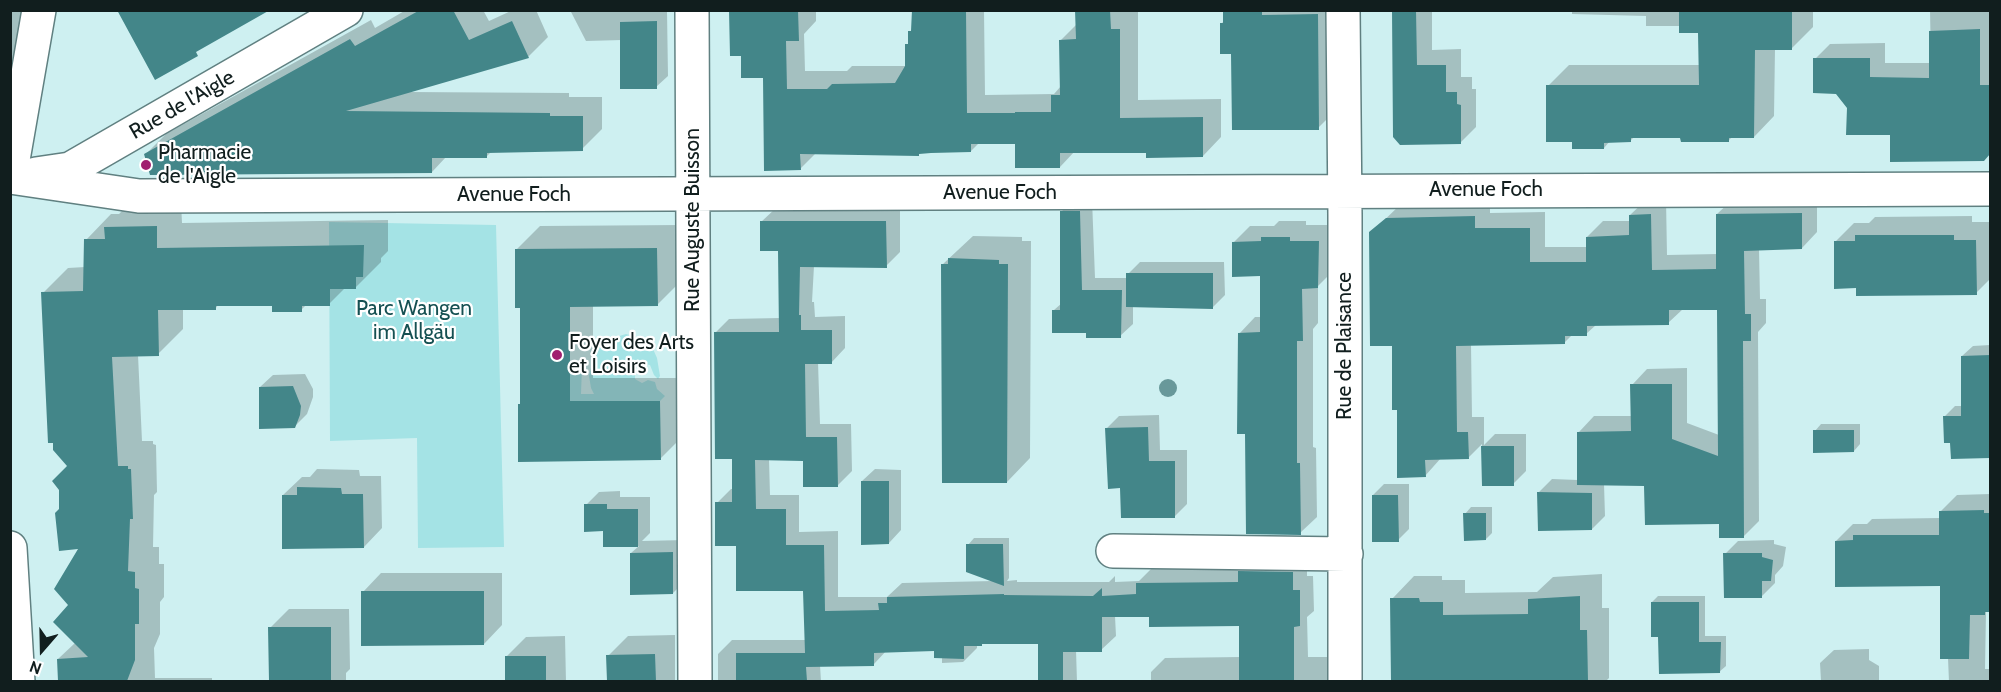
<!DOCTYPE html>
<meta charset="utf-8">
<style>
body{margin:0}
#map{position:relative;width:2001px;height:692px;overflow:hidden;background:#cef0f1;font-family:Cabin,sans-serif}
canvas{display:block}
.frame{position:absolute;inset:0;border:12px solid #111e1e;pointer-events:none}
.north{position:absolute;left:12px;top:620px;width:60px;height:60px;-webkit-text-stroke:4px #fff;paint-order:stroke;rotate:200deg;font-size:16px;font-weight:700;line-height:24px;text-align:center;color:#111e1e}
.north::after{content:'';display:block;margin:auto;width:21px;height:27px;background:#111e1e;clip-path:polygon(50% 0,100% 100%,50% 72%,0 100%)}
</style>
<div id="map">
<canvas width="2001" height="692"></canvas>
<div class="frame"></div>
<div class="north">N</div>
</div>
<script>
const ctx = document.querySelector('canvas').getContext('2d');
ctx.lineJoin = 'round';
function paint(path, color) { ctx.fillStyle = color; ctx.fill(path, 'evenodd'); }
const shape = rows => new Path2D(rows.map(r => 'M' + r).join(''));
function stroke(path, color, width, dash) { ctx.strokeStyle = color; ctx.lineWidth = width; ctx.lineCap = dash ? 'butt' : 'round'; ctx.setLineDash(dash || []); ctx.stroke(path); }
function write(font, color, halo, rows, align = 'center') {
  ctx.font = font + ' Cabin,sans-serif'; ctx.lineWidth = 4.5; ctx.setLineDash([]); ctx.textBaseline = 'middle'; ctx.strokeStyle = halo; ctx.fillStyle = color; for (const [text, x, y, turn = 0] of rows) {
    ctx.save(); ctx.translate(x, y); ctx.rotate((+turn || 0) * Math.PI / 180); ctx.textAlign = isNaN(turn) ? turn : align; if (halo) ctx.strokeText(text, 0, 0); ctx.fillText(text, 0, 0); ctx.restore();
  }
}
paint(shape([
 [329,222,496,225,504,547,418,548,417,438,330,441],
 [626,334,640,338,646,342,653,349,657,358,660,376,658,379,654,375,650,365,644,364,640,364,635,370,635,379,642,383,648,380,655,382,657,389,665,396,660,401,570,401,570,369,582,369,581,394,594,394,591,388,589,376,594,355,598,347,606,340]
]), '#a4e3e5');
paint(shape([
 [10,10,23,10,10,86],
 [406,10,483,10,489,21,513,10,536,10,548,37,528,57,409,92,569,93,569,97,602,97,602,129,582,149,491,152,486,157,446,157,432,172,146,154,166,134,371,20,375,28],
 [570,10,667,11,668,76,656,87,622,40,586,41],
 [731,10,816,10,816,21,804,34,805,71,847,71,852,66,907,66,907,45,910,42,910,32,913,28,913,10,984,10,985,95,1054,94,1061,86,1061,40,1077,24,1077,10,1138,11,1138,100,1221,99,1221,137,1203,156,1147,151,1075,151,1060,167,1017,142,979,143,971,151,816,153,800,169,765,77,742,54],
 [1225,10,1331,10,1331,115,1318,128,1232,53,1222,23,1225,20],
 [1394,10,1432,10,1432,50,1461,49,1461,77,1472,77,1472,89,1476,89,1476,127,1460,143,1400,143],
 [1572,10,1813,10,1813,27,1792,48,1775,49,1774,116,1754,137,1733,136,1728,141,1682,136,1634,137,1630,141,1610,141,1604,148,1573,140,1548,86,1569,65,1700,65,1700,31,1680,26,1646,26,1646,16,1572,14],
 [1930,10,1990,10,1990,152,1983,160,1891,133,1848,108,1815,59,1830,44,1885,43,1885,63,1931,63],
 [1817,198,1817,232,1802,248,1759,249,1760,299,1766,299,1766,323,1758,332,1759,521,1743,537,1720,522,1646,484,1604,484,1605,516,1592,529,1539,492,1552,479,1578,480,1579,432,1594,416,1632,416,1632,385,1647,369,1687,368,1687,423,1719,435,1718,308,1683,309,1668,323,1596,325,1586,334,1573,334,1564,343,1471,344,1472,417,1484,417,1484,445,1495,434,1526,434,1526,471,1513,484,1483,485,1482,444,1468,458,1441,458,1425,476,1398,408,1394,344,1371,233,1403,202,1490,201,1490,213,1545,212,1545,247,1588,247,1587,237,1603,221,1630,221,1630,215,1646,200,1666,199,1667,255,1718,254,1717,214,1733,199],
 [1074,199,1092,199,1095,278,1128,278,1128,274,1140,262,1224,262,1225,295,1213,307,1133,305,1133,324,1120,336,1087,331,1054,310,1062,303,1061,212],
 [131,202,181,202,182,223,388,220,388,251,381,258,381,262,355,288,346,287,329,304,307,304,301,310,274,305,219,304,215,309,183,309,183,329,158,354,138,355,142,441,153,441,153,444,156,445,157,492,154,495,153,547,159,547,159,564,164,564,164,597,160,602,160,634,154,648,155,678,212,678,212,682,59,682,58,659,75,643,70,605,81,547,61,509,69,466,43,293,68,268,85,267,86,240,111,214,119,214],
 [900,207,900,252,886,266,814,266,812,302,814,302,815,317,845,316,845,348,831,363,818,362,820,424,851,424,852,471,838,485,805,459,769,459,770,495,799,495,799,532,838,531,838,597,887,597,902,583,993,581,968,545,974,538,1009,538,1009,578,1007,581,1017,580,1017,582,1109,582,1115,576,1115,582,1139,581,1151,569,1243,568,1307,559,1307,576,1313,576,1314,611,1307,617,1308,657,1336,657,1336,682,1151,682,1151,672,1165,658,1240,657,1240,625,1150,615,1115,616,1116,636,1101,650,1076,650,1077,682,1039,682,1040,643,984,642,977,644,977,648,963,662,942,663,942,657,936,650,887,650,874,664,820,665,821,682,718,682,718,654,732,640,806,640,804,589,738,544,717,503,731,489,734,489,733,458,715,333,729,319,780,318,779,250,761,222,776,208],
 [1972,216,1972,222,1990,222,1990,279,1976,293,1835,242,1854,223,1869,223,1875,217],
 [1279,221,1306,221,1306,225,1335,225,1334,270,1318,286,1318,323,1313,329,1313,447,1316,448,1317,517,1300,533,1246,433,1239,334,1255,317,1262,317,1261,275,1233,243,1250,226,1274,226],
 [680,225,681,281,657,305,593,305,593,378,683,378,684,435,661,458,522,403,521,306,517,249,540,226],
 [973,236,1022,237,1022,241,1031,241,1030,458,1007,482,943,264],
 [1990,345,1990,457,1952,457,1952,442,1944,417,1955,406,1962,406,1962,356,1973,346],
 [305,374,313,389,313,397,307,414,294,427,260,387,273,375],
 [1159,415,1160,450,1187,450,1187,504,1175,516,1122,487,1107,428,1119,416],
 [1821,424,1860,424,1860,444,1854,451,1815,431],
 [317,469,359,470,360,476,381,476,382,528,364,547,283,495,302,477,310,477],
 [875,469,901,470,901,530,889,543,862,481],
 [1384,484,1409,484,1409,529,1398,540,1373,495],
 [620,491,620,497,650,497,650,533,642,541,685,540,686,580,673,593,631,553,639,546,605,546,605,530,586,505,599,492],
 [1990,494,1990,609,1986,612,1985,669,1990,669,1990,682,1949,682,1948,658,1941,585,1836,541,1853,524,1867,524,1872,519,1940,518,1940,512,1957,495],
 [1471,507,1492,507,1492,533,1486,539,1465,514],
 [1774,540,1774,544,1786,547,1783,566,1775,575,1775,583,1762,596,1725,554,1738,541],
 [381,573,502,573,502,625,484,644,363,592],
 [1602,574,1602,608,1609,608,1609,678,1605,682,1536,682,1536,678,1461,679,1461,682,1392,682,1392,599,1414,576,1442,576,1442,580,1465,580,1465,593,1537,592,1553,577],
 [1658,596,1705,596,1705,636,1726,636,1726,666,1719,672,1652,602],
 [289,609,349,609,350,669,346,673,346,682,270,682,270,628],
 [675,635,675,682,608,682,608,656,628,636],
 [565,636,566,682,507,682,506,657,526,637],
 [1869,649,1869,660,1879,666,1879,682,1802,682,1821,681,1820,663,1834,650]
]), '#0003');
paint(shape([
 [117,10,270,10,196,52,198,56,155,80],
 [420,10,453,10,469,40,512,21,529,58,346,111,550,113,550,116,583,116,583,151,487,153,487,158,432,158,432,173,150,175,144,154,350,39,355,46],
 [729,10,798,10,799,41,786,41,787,89,827,89,832,84,895,83,905,66,905,44,908,44,908,31,911,31,912,10,966,10,967,113,1015,113,1015,112,1051,112,1051,95,1060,95,1059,40,1076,39,1075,10,1110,10,1111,29,1120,29,1120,118,1203,117,1203,157,1146,158,1146,153,1060,153,1060,168,1015,168,1015,144,971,144,971,152,931,153,919,154,919,156,800,154,801,170,764,171,763,78,741,78,741,56,730,56],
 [1223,10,1262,10,1262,15,1318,14,1319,130,1232,130,1231,54,1220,54,1220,23,1223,23],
 [1392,10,1416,10,1417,65,1446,65,1446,92,1457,92,1457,104,1461,105,1461,144,1400,145,1393,137],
 [1679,10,1792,10,1792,50,1755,50,1754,138,1729,138,1729,142,1681,142,1680,138,1631,138,1631,142,1604,143,1604,149,1572,149,1572,142,1546,142,1546,85,1699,85,1698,33,1679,33],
 [657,21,657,89,620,89,620,22],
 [1980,29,1980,85,1990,85,1990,154,1984,161,1890,162,1890,135,1846,135,1847,108,1836,94,1813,93,1813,58,1870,58,1870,77,1929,78,1929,31],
 [1060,211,1080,211,1082,290,1122,290,1121,338,1086,338,1086,333,1052,333,1052,310,1060,310],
 [1802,213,1802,249,1744,251,1745,314,1751,314,1751,341,1743,341,1744,538,1719,538,1719,524,1645,525,1644,486,1577,485,1577,432,1631,431,1630,384,1672,384,1672,439,1718,456,1717,310,1669,310,1669,325,1587,326,1587,336,1565,336,1565,344,1456,346,1457,432,1468,432,1469,459,1425,460,1426,477,1397,478,1397,410,1392,410,1392,346,1370,346,1369,232,1386,218,1475,216,1475,228,1530,228,1530,262,1586,262,1586,237,1629,235,1629,215,1651,214,1652,270,1716,269,1716,214],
 [760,221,886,221,887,268,800,267,799,315,801,315,801,330,832,330,832,364,805,364,806,437,837,437,838,487,803,487,803,461,755,460,756,509,786,509,786,545,824,545,825,611,879,610,878,603,887,603,887,597,1004,594,1004,595,1093,596,1102,588,1102,596,1136,594,1136,583,1238,582,1238,571,1293,572,1293,590,1300,590,1300,626,1294,627,1294,681,1239,681,1239,626,1149,627,1149,617,1102,617,1102,652,1063,652,1063,681,1038,681,1038,644,982,644,982,646,964,646,964,659,934,658,934,651,874,653,874,666,806,667,807,681,736,681,736,653,805,653,803,591,736,591,736,546,715,546,715,502,732,502,732,459,715,459,714,332,779,332,778,251,760,251],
 [157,226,157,248,364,245,363,277,356,277,356,289,330,289,330,306,302,306,302,312,272,312,272,306,216,306,216,310,158,310,159,356,112,357,118,466,128,466,128,469,131,469,133,519,130,519,128,571,135,572,135,588,139,589,139,624,135,624,135,660,127,681,58,681,57,659,88,657,53,622,68,605,54,589,78,549,59,551,55,513,59,509,59,490,52,481,67,466,53,450,53,443,48,443,41,292,83,291,84,239,105,239,104,227],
 [1855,235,1954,235,1954,240,1976,240,1977,295,1856,296,1856,288,1834,289,1834,241,1855,241],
 [1261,237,1290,237,1290,241,1319,241,1318,288,1302,289,1303,341,1297,341,1297,463,1300,463,1301,535,1246,534,1245,434,1237,434,1238,333,1260,332,1260,276,1232,277,1232,242,1261,241],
 [657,248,658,306,570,307,570,401,660,401,661,460,518,462,518,404,520,404,520,308,515,308,515,249],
 [948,258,999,260,999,264,1008,264,1007,483,942,483,941,264,948,264],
 [1126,273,1213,273,1213,309,1126,307],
 [1990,355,1990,458,1951,459,1950,443,1944,443,1943,416,1961,416,1961,356],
 [293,386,301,406,300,415,295,428,259,429,259,387],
 [1148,427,1149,461,1175,461,1175,518,1121,518,1120,488,1108,489,1105,428],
 [1813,430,1854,430,1854,452,1813,453],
 [1481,446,1514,446,1514,486,1482,486],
 [861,481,889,481,889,544,861,545],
 [297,487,341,488,342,494,363,494,364,548,282,549,282,495,297,495],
 [1537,492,1592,493,1592,530,1538,531],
 [1372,495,1398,495,1399,542,1372,542],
 [584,504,607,504,607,509,638,509,638,547,603,547,603,531,584,532],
 [1984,510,1984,513,1990,513,1990,612,1985,612,1985,615,1970,615,1969,659,1940,659,1940,586,1835,587,1835,541,1853,540,1853,535,1939,535,1939,511],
 [1463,513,1486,513,1486,540,1464,541],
 [966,544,1003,544,1004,586,966,572],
 [673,552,673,594,630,595,630,553],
 [1723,553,1762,553,1762,557,1773,560,1771,581,1762,581,1762,598,1724,598],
 [361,591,484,591,484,645,361,646],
 [1580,596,1580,630,1587,630,1588,681,1534,681,1534,680,1391,681,1390,598,1419,598,1420,602,1443,602,1443,615,1528,614,1528,599],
 [1651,602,1699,602,1699,642,1721,642,1720,673,1659,674,1658,637,1651,637],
 [268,627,331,627,331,681,269,681],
 [655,654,656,681,607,681,606,655],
 [505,656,546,656,546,681,505,681]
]), '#438689');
const minor = shape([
 [692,10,695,682],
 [1343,10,1345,216,1345,682],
 [36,174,70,169,346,10],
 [10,177,139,196,1990,189],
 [1113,551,1346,554]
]);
const major = shape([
 [10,177,39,10],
 [10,548,18,682]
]);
stroke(minor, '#608081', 36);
stroke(major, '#608081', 36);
stroke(minor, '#fff', 33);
stroke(major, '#fff', 33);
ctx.fillStyle = '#68989a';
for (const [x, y] of [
 [1168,388]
]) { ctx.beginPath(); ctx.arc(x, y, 9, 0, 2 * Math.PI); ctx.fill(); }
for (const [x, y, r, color] of [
 [146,165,6,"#a01f6f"],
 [557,355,6,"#a01f6f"]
]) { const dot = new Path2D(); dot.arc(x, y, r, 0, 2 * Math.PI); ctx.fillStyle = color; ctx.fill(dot); stroke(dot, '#fff', 2); }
write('21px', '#111e1e', '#fff', [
 ["Rue de l'Aigle",182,105,-30],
 ["Avenue Foch",1486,190],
 ["Avenue Foch",1000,193],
 ["Avenue Foch",514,195],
 ["Rue Auguste Buisson",693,220,-90],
 ["Rue de Plaisance",1345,346,-90]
]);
write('21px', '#111e1e', '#fff', [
 ["Pharmacie",158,153],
 ["de l'Aigle",158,177],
 ["Foyer des Arts",569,343],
 ["et Loisirs",569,367]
], 'left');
write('21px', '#155052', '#fff', [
 ["Parc Wangen",414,309],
 ["im Allgäu",414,333]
]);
</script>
